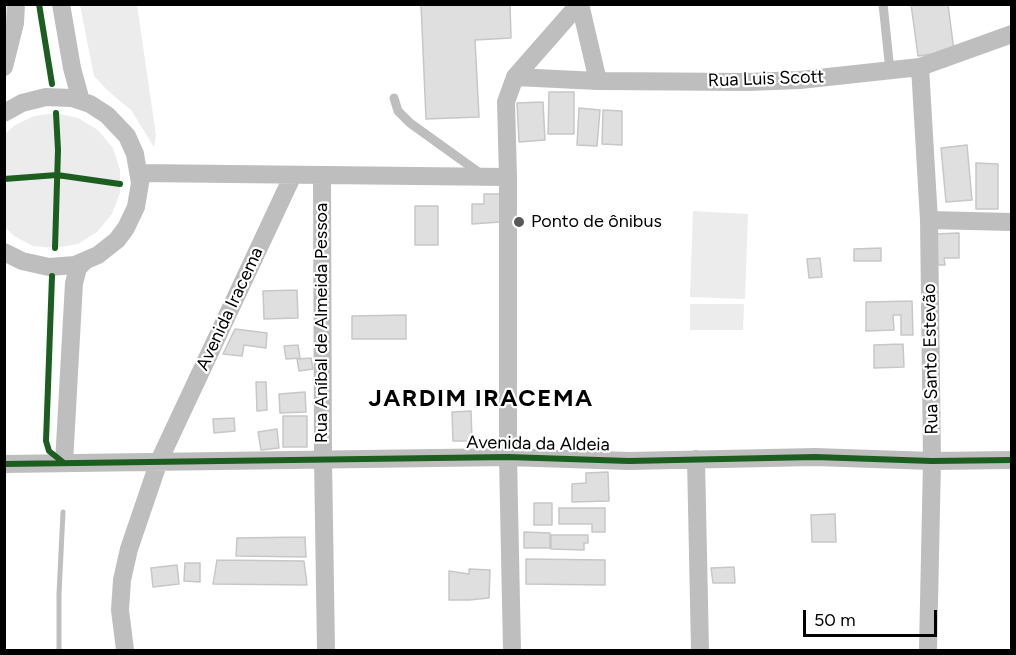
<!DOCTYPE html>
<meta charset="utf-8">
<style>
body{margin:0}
#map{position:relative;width:1016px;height:655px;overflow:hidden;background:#fff;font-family:Figtree,sans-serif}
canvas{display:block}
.frame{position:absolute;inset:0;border:6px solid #000;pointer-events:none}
.scale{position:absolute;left:803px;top:610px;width:134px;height:27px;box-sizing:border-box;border:3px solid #000;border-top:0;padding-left:8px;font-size:18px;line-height:21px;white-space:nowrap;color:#000;-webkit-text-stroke:4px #fff;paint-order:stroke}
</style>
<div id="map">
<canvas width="1016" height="655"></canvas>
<div class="frame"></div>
<div class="scale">50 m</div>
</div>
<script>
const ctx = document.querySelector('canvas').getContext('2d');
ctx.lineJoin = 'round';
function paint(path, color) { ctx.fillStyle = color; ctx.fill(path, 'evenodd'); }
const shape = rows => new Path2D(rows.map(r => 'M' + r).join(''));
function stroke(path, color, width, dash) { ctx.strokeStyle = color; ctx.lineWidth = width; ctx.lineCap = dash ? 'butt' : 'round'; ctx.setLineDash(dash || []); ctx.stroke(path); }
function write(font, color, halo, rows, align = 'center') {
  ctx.font = font + ' Figtree,sans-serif'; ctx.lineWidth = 4.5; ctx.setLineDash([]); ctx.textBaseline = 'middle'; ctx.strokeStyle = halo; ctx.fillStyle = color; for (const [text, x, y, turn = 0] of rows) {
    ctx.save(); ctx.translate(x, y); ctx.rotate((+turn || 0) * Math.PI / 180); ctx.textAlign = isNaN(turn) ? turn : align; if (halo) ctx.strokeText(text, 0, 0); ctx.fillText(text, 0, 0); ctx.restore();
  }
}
paint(shape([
 [80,5,137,5,156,135,154,147,131,110,107,90,94,76],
 [56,113,78,118,98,130,113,148,120,170,120,193,112,214,97,232,78,244,55,248,33,246,14,236,5,227,4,135,15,125,34,116],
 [693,211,748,214,745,299,690,297],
 [690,304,744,304,743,330,690,330]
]), '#ececec');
stroke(shape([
 [59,650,59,594,63,512]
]), '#bfbfbf', 5);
const building = shape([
 [421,4,510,4,511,38,475,40,479,117,426,119,421,4],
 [911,4,948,4,954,51,918,56,911,4],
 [549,92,574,92,574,134,548,134,549,92],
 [543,102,545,140,519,142,517,103,543,102],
 [579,108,600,110,597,146,577,145,579,108],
 [603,110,622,111,622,145,602,144,603,110],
 [967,145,972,200,946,202,941,148,967,145],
 [976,163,998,164,998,209,976,209,976,163],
 [484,194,500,194,500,222,472,224,472,204,484,204,484,194],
 [415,206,438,206,438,245,415,245,415,206],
 [959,233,959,258,944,258,945,265,936,265,935,234,959,233],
 [881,248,881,261,854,261,854,249,881,248],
 [820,258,822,277,809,278,807,259,820,258],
 [297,290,298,318,264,319,263,291,297,290],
 [912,301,913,335,901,335,901,315,893,315,894,330,866,331,866,302,912,301],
 [406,315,406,339,352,339,352,316,406,315],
 [235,329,267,333,266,348,244,345,242,356,223,354,235,329],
 [903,344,904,367,874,368,874,345,903,344],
 [298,345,300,358,286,359,284,346,298,345],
 [311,358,313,369,299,371,297,359,311,358],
 [256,382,266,382,267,410,257,411,256,382],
 [305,392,306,412,280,413,279,394,305,392],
 [471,411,472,441,453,441,452,412,471,411],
 [283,416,307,416,307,447,283,447,283,416],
 [234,418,235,431,214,433,213,419,234,418],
 [277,429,279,448,261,450,258,432,277,429],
 [608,472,609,501,572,502,572,484,586,483,586,473,608,472],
 [534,503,552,503,552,525,534,525,534,503],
 [559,508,605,508,605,532,592,532,592,524,559,524,559,508],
 [835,514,836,542,812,542,811,515,835,514],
 [524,532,550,533,550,548,524,548,524,532],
 [551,535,588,535,588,543,584,543,584,550,551,549,551,535],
 [305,537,306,557,236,556,237,538,305,537],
 [526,559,605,560,605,585,526,584,526,559],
 [217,560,304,561,307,585,213,584,217,560],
 [185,563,200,563,200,582,184,581,185,563],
 [177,565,179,584,153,587,151,568,177,565],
 [734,567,735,583,713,583,711,568,734,567],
 [469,569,490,570,489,598,469,600,449,600,449,571,469,574,469,569]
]);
paint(building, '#dfdfdf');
stroke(building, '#c7c7c7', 1.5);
stroke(shape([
 [883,4,890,71],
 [394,98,398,111,410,123,481,174]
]), '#bebebe', 9);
stroke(shape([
 [61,4,72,68,81,101],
 [580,4,598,81],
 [4,67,15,23,16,4],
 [920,67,929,220,932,461,928,650],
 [515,77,598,81,748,82,800,80,920,67,1012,34],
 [4,113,22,103,46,97,72,98,90,104,107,115,127,136,135,154,140,183,136,207,126,228,117,240,98,255,75,265,49,267,22,261,4,252],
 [139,173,508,177],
 [322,175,323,459,326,650],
 [929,220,1012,222],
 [696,459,700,650],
 [64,463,74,283,78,268,84,262],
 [4,464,508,457,629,461,815,457,932,461,1012,460],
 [125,650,120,610,122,580,129,549,159,461,293,175],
 [512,650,508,457,508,177,506,102,515,77,579,4]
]), '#bebebe', 18);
stroke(shape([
 [39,4,52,84],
 [4,179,57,175,120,184],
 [55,248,58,150,56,113],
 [52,276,46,441,49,451,64,463],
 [4,464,508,457,629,461,815,457,932,461,1012,460]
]), '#1b5e20', 6);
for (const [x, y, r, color] of [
 [519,222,6,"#595959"]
]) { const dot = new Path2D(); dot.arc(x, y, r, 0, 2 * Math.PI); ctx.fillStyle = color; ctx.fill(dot); stroke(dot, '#fff', 2); }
write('18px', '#000', '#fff', [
 ["Rua Luis Scott",766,79,-2],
 ["Avenida Iracema",230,309,-65],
 ["Rua Aníbal de Almeida Pessoa",322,323,-90],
 ["Rua Santo Estevão",931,359,-91],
 ["Avenida da Aldeia",538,444,1]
]);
write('18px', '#000', '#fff', [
 ["Ponto de ônibus",531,222]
], 'left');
ctx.letterSpacing = '1.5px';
write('bold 24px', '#000', '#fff', [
 ["JARDIM IRACEMA",481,399]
]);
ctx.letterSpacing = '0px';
</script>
